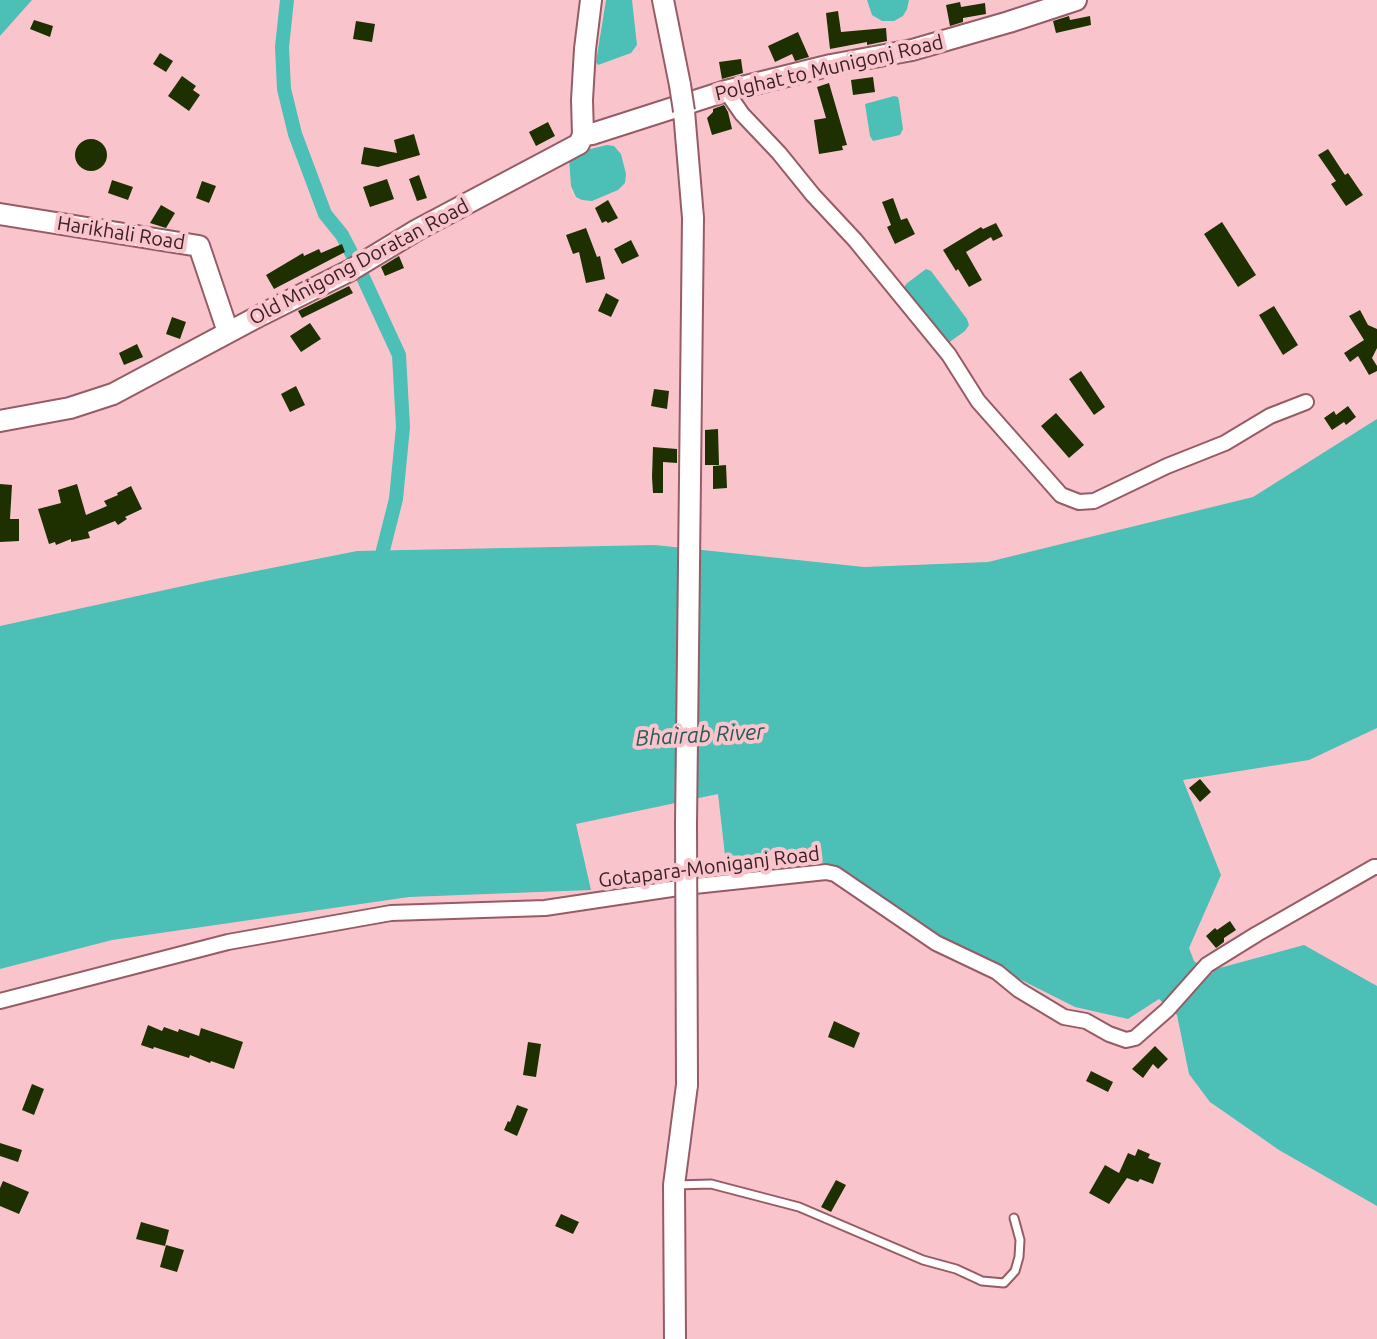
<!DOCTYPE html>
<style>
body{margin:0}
canvas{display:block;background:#fac4cd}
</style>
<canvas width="1377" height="1339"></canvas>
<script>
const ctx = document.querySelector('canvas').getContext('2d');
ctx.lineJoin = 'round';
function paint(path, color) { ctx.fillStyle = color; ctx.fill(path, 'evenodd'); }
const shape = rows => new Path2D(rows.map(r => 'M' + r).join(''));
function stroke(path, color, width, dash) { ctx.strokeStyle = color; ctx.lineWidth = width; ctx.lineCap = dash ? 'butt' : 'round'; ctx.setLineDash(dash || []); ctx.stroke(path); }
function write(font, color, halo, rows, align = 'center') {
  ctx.font = font + ' Ubuntu,sans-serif'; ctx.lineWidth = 8; ctx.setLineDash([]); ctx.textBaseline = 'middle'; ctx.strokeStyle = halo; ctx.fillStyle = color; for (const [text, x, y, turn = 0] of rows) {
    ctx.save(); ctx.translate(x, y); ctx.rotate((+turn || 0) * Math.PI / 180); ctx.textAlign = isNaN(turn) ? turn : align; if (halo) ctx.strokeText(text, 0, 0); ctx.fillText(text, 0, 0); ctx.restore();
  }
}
paint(shape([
 [0,0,32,0,0,36],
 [606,0,632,0,637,45,631,53,598,65,596,62],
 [867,0,909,0,907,9,903,16,894,21,882,21,872,15],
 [894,96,898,97,899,101,903,129,900,135,873,141,870,136,865,104],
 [607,145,614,146,621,154,626,174,625,183,618,190,592,201,582,200,576,197,571,186,569,157,574,153],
 [926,269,931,271,967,319,969,325,965,331,948,343,903,290,906,284],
 [1377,419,1377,728,1309,760,1183,780,1221,875,1189,948,1194,961,1211,974,1216,969,1304,945,1377,986,1377,1206,1279,1150,1210,1102,1189,1074,1177,1015,1159,999,1128,1019,1075,1007,912,925,827,863,725,855,718,794,576,824,591,890,409,897,112,940,0,969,0,626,206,581,357,551,655,545,864,567,988,562,1253,497]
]), '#4cbfb6');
stroke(shape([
 [287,0,282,47,284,89,295,134,325,214,342,235,354,258],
 [362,275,399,355,403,427,396,499,379,566]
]), '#4cbfb6', 14);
paint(shape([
 [960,2,961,7,985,3,986,14,963,18,963,22,950,26,946,5],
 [838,11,841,32,886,28,887,41,867,45,867,42,830,49,826,13],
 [1069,16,1070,20,1090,16,1091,25,1056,33,1053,21],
 [34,20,53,26,50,37,30,29],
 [356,21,375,24,372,42,353,39],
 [798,32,809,57,795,61,792,54,775,62,768,46],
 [160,53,173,61,166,72,153,64],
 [741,59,743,73,722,79,719,62],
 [182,76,196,86,193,90,200,95,189,111,168,96],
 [873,77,875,92,853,95,851,80],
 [829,83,847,145,842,146,843,150,819,154,814,120,826,118,817,87],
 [724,105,728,112,732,129,712,135,707,118,713,112,713,109],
 [548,122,555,136,536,146,529,132],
 [414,134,420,155,378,167,361,164,364,147,397,153,394,140],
 '75 155a16 16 0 1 1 32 0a16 16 0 1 1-32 0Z',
 [1328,149,1345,175,1348,173,1363,195,1346,206,1331,184,1336,181,1318,155],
 [419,175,427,198,417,201,409,179],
 [387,179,394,199,370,207,363,187],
 [112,180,133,187,128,200,108,193],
 [202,181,216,186,209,203,196,198],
 [893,198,901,220,907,218,915,234,895,244,887,227,891,225,882,202],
 [608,200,618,218,608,223,606,221,602,223,595,208],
 [161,205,175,213,166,228,150,223],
 [1222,222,1256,275,1238,287,1204,234],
 [996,223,1003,236,993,241,991,237,966,252,982,280,969,287,958,269,956,271,943,250,981,227,983,229],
 [586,228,597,257,600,256,605,279,586,283,579,252,573,254,566,235],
 [631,240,639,256,622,264,614,249],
 [342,244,345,252,274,289,266,275,303,253,304,256,319,249,321,253],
 [399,256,404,268,385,276,381,267],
 [349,286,353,293,302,318,298,311],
 [606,293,619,300,611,317,598,311],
 [1274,306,1298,345,1283,355,1259,315],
 [1360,310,1368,325,1377,329,1377,348,1372,358,1377,366,1377,371,1369,375,1358,356,1350,362,1344,353,1364,340,1349,316],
 [172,317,186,322,180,339,166,334],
 [310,323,321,339,301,352,290,336],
 [137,344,143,357,124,365,119,353],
 [1081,371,1105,407,1094,415,1069,379],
 [296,386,305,405,290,412,281,394],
 [654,389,669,391,667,409,651,406],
 [1348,406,1356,417,1346,425,1344,422,1332,430,1324,418,1334,411,1336,415],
 [1056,413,1084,445,1069,458,1041,426],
 [718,429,719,465,705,465,705,430],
 [653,447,677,449,677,463,663,462,663,493,653,493,652,477],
 [726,465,727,488,713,489,713,466],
 [0,484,12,485,10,519,19,519,19,541,0,542],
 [77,484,86,515,107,506,104,501,118,495,117,493,131,486,142,509,125,517,127,519,118,525,115,521,88,532,90,538,71,542,71,539,56,545,55,542,49,544,38,509,61,503,58,490],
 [1200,779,1211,792,1200,802,1189,788],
 [1230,921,1236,930,1224,938,1224,942,1216,948,1206,936,1215,928,1217,930],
 [834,1021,860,1033,854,1048,828,1037],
 [148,1025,162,1031,164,1027,178,1032,179,1029,199,1036,201,1028,243,1042,234,1069,211,1061,210,1063,190,1055,189,1058,154,1047,153,1049,141,1045],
 [528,1042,541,1044,536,1077,523,1075],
 [1155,1046,1168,1059,1158,1069,1153,1064,1143,1078,1132,1069],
 [1091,1071,1113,1082,1108,1092,1086,1081],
 [32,1084,44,1089,34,1115,22,1110],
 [517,1105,528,1109,517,1136,504,1130,508,1121,510,1122],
 [0,1143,22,1150,18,1162,0,1156],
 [1138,1149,1150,1154,1148,1158,1161,1163,1153,1184,1140,1179,1138,1182,1127,1178,1109,1204,1089,1193,1105,1165,1119,1173,1128,1153,1135,1156],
 [836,1180,846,1185,831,1212,821,1207],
 [3,1181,29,1192,19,1214,0,1206,0,1188],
 [561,1214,579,1222,573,1234,555,1226],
 [141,1222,169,1230,165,1246,136,1239],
 [166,1245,184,1250,177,1272,160,1267]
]), '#1e3000');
const lane = shape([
 [675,1185,711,1184,799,1207,923,1260,956,1269,982,1281,1004,1283,1015,1271,1019,1257,1020,1240,1014,1218]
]);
const street = shape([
 [726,91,742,114,779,153,813,195,855,240,949,355,978,401,1061,495,1079,502,1094,501,1167,466,1225,443,1270,416,1306,402],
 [0,1001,228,942,391,913,545,908,685,887,826,872,835,874,936,943,997,972,1019,990,1064,1017,1086,1021,1109,1034,1126,1040,1135,1038,1167,1010,1207,965,1257,934,1374,867,1377,867]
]);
const secondary = shape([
 [663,0,680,85],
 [684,111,693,218],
 [583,135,592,134,726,91,831,65,912,50,1009,22,1076,0],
 [0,214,199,246,228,332],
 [0,421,70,408,113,394,261,315,351,270,417,230,579,144,583,135,582,100,585,49,591,0],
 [675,1339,674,1185,687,1085]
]);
stroke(lane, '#965c66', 11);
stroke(street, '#965c66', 18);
stroke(secondary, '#965c66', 24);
stroke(lane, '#fff', 7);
stroke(street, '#fff', 14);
stroke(secondary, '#fff', 20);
const secondaryBridge = shape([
 [680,85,684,111],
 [687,1085,686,824,693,218]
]);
stroke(secondaryBridge, '#965c66', 24, []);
stroke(secondaryBridge, '#fff', 20);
write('20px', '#392025', '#fac4cd', [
 ["Polghat to Munigonj Road",829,68,-13],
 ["Harikhali Road",121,233,9],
 ["Old Mnigong Doratan Road",359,262,-28],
 ["Gotapara-Moniganj Road",709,867,-7]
]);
write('italic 22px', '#2a5b56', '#fac4cd', [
 ["Bhairab River",700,735,-3]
]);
</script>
